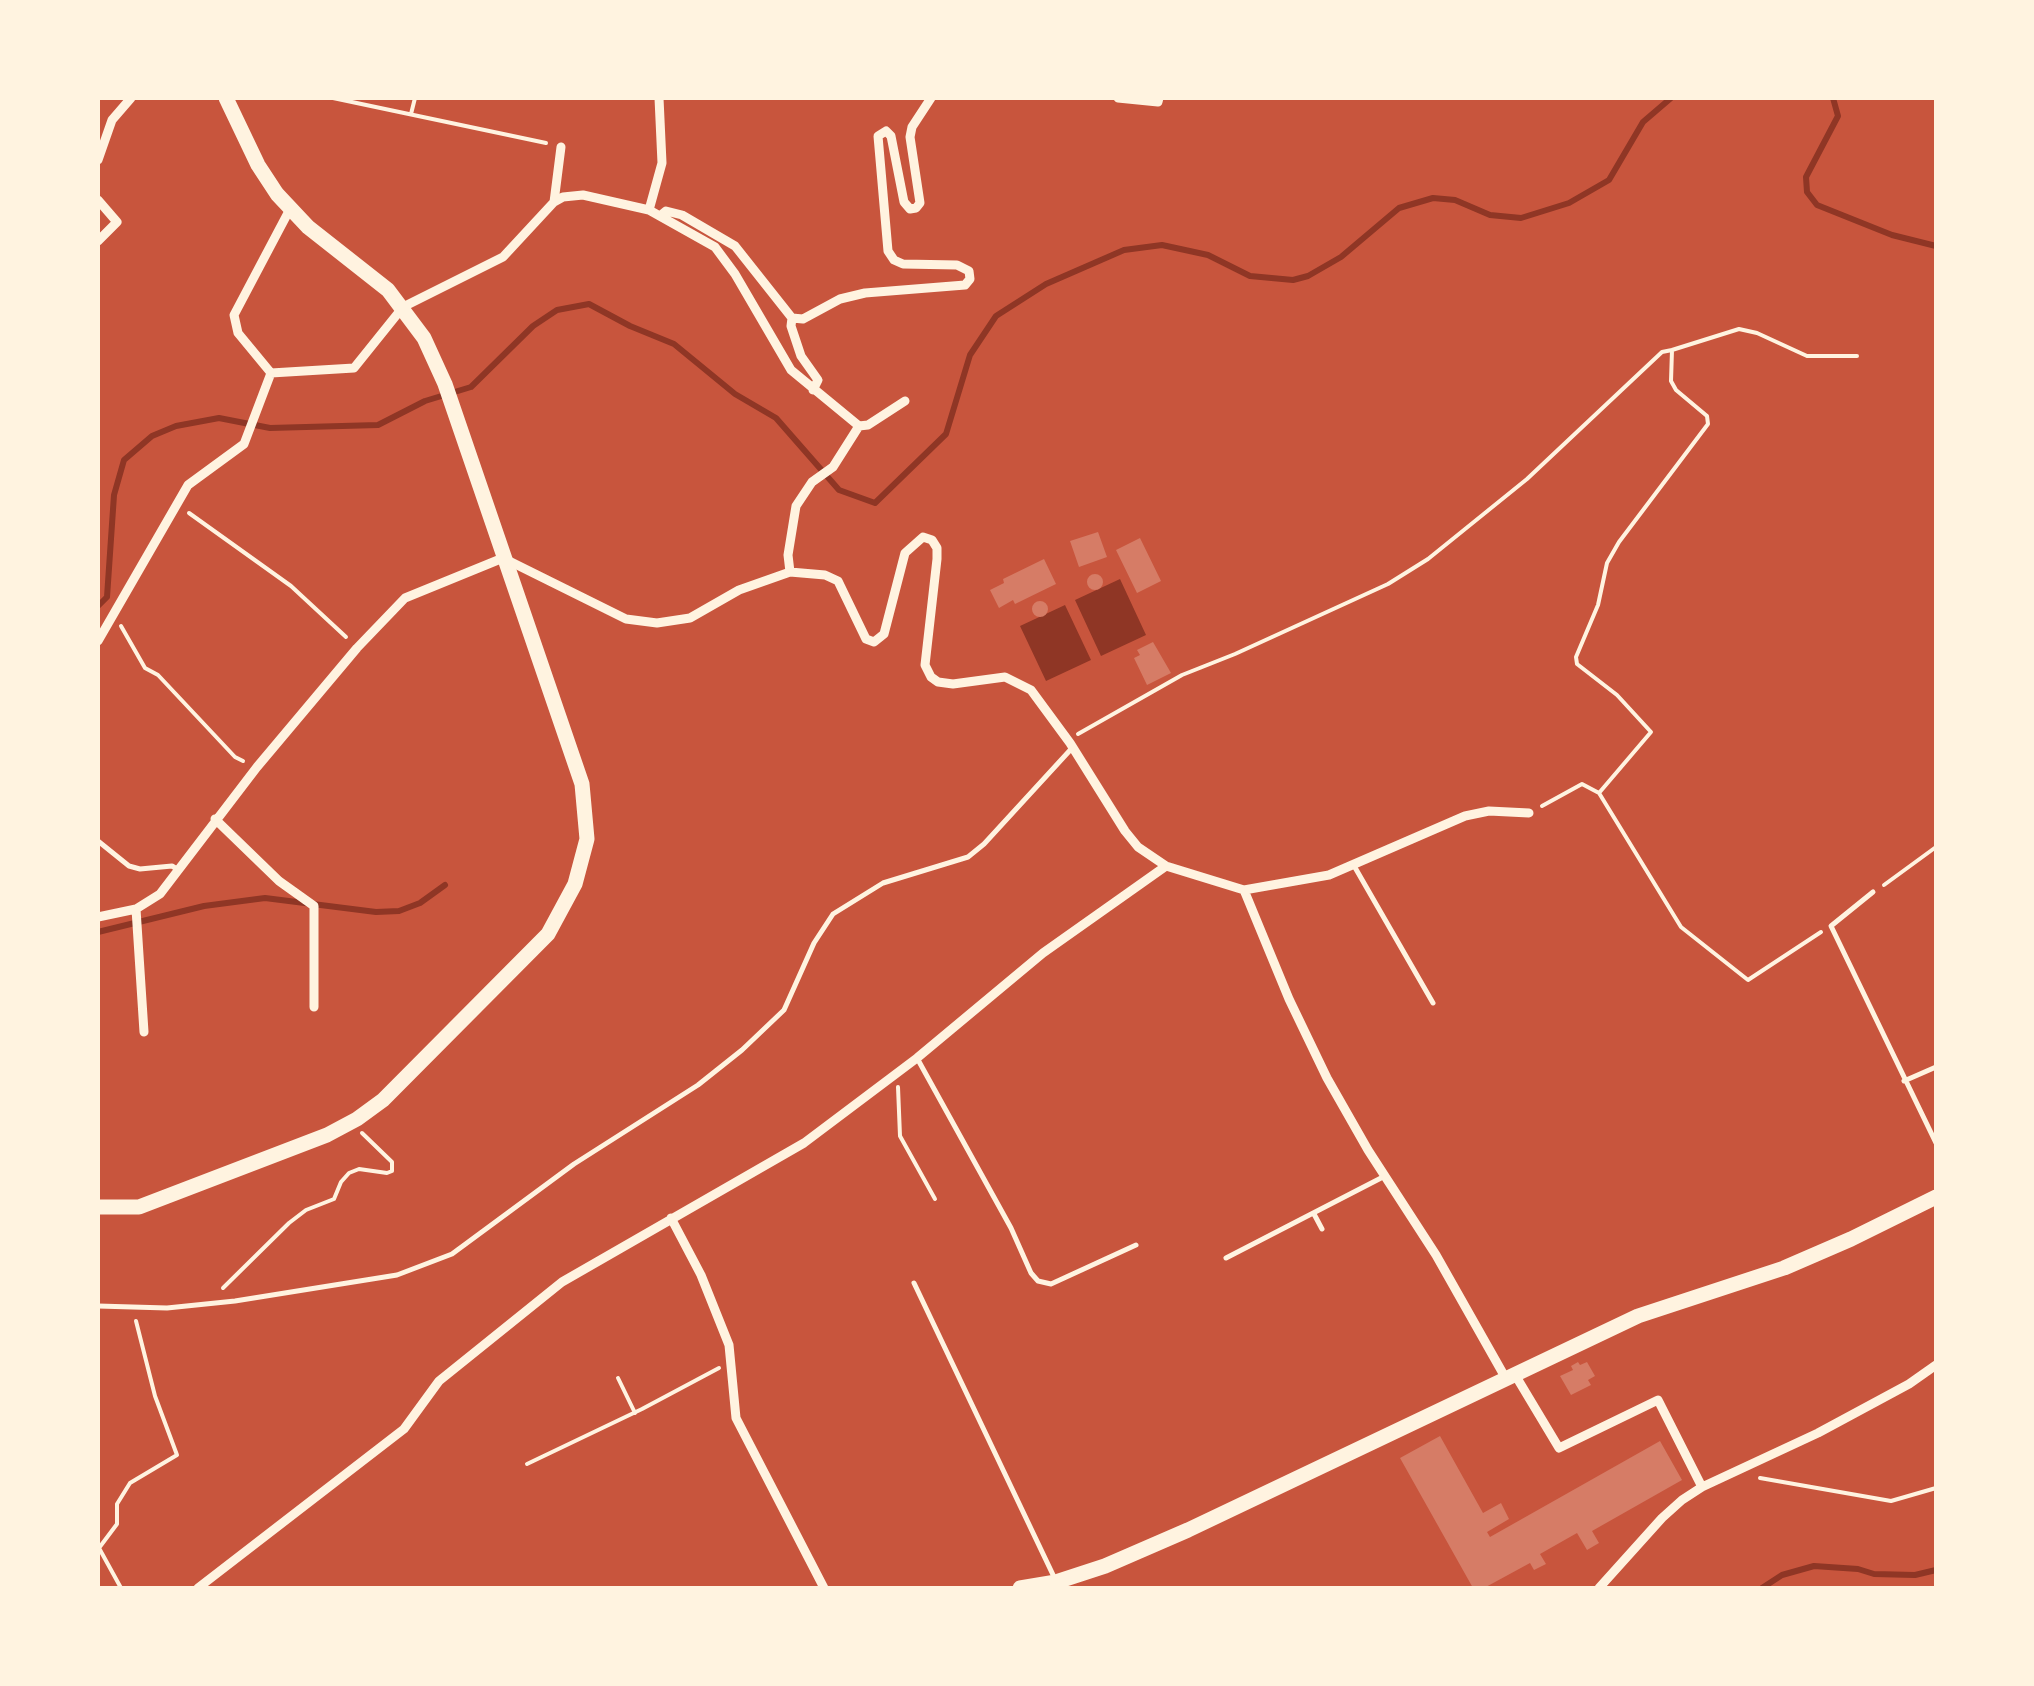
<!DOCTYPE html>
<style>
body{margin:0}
#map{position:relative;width:2034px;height:1686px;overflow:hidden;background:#c8553d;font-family:"DM Sans",sans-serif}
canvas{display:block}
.frame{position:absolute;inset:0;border:100px solid #fff3e0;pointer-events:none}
</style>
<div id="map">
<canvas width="2034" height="1686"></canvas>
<div class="frame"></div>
</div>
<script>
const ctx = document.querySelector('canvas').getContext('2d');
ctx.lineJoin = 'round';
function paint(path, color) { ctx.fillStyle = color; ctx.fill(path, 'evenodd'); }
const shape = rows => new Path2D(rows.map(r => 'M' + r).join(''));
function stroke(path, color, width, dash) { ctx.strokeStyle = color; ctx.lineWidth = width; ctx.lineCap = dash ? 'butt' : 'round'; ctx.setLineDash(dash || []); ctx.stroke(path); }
paint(shape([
 [1120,579,1146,635,1101,656,1075,600],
 [1065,605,1091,660,1046,681,1020,626]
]), '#8f3625');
stroke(shape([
 [1833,98,1838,116,1806,177,1807,192,1817,205,1892,235,1936,246],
 [98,606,107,597,114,495,124,460,152,436,176,426,219,418,270,428,378,425,425,401,471,387,533,326,557,310,589,304,630,326,674,344,735,394,776,418,839,490,875,503,946,434,970,355,996,316,1046,284,1124,250,1162,245,1208,255,1250,276,1293,280,1308,276,1341,257,1399,208,1433,198,1455,200,1490,215,1521,218,1569,203,1609,180,1643,122,1671,98],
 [98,932,204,906,265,898,376,912,399,911,420,903,445,885],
 [1762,1588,1782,1575,1814,1566,1858,1569,1874,1574,1915,1575,1936,1570]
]), '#8f3625', 6);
paint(shape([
 [1098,532,1107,557,1079,567,1070,541],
 [1140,538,1161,581,1137,593,1116,550],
 [1044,559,1056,584,1015,604,1013,600,999,608,990,590,1004,583,1003,579],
 '1087 582a8 8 0 1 1 16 0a8 8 0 1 1-16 0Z',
 '1032 609a8 8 0 1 1 16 0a8 8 0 1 1-16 0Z',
 [1153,642,1171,673,1147,685,1134,658,1140,655,1137,650],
 [1578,1362,1580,1365,1587,1362,1595,1376,1588,1380,1591,1385,1571,1395,1560,1376,1573,1370,1571,1366],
 [1440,1436,1483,1513,1501,1503,1509,1519,1487,1532,1490,1537,1660,1441,1682,1480,1592,1531,1599,1543,1587,1550,1577,1533,1540,1554,1546,1564,1534,1570,1530,1563,1484,1588,1473,1588,1400,1458]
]), '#d67c66');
stroke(shape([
 [333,98,546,143],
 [411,114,415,98],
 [1672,350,1739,329,1757,333,1807,356,1857,356],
 [189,513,291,586,346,637],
 [121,626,145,668,158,675,235,757,243,761],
 [1078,734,1182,675,1235,654,1388,584,1428,559,1527,479,1662,352,1672,350,1671,381,1676,390,1707,416,1708,424,1619,542,1607,563,1598,605,1576,657,1577,664,1617,695,1651,732,1599,793],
 [1542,806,1582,784,1599,793,1681,927,1748,980,1821,932],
 [1884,885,1936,847],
 [898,1087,900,1136,935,1199],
 [223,1288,289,1223,306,1210,334,1199,341,1182,349,1173,359,1169,387,1173,392,1171,392,1162,362,1133],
 [618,1378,635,1413],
 [527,1464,642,1409,719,1368],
 [1760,1478,1891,1501,1936,1488],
 [121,1588,99,1548,117,1524,117,1504,130,1483,177,1455,155,1396,136,1321]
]), '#fff3e0', 4);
stroke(shape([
 [98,841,129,866,140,869,172,866,177,869],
 [1353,864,1433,1003],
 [1873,892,1831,926,1936,1143],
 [917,1058,1011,1228,1031,1273,1038,1281,1051,1284,1136,1245],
 [1904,1081,1936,1067],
 [1314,1214,1322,1229],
 [1226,1258,1383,1177],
 [914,1283,1055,1579],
 [98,1306,167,1308,235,1301,397,1275,452,1254,574,1164,698,1085,742,1050,784,1010,814,943,833,914,883,883,968,857,984,844,1073,747]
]), '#fff3e0', 5);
stroke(shape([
 [1118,98,1158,102,1159,98],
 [98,160,112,120,131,98],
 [98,200,117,222,98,241],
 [554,202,561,147],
 [290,209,234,315,238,333,271,373,354,368,403,307,503,257,554,202,563,197,583,195,649,210,715,247,735,274,791,370,859,426,868,425,905,401],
 [649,210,662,163,659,98],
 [660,216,666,211,682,215,735,246,792,318,803,319,840,299,865,293,965,285,970,279,969,271,957,265,903,264,894,260,888,251,878,136,886,131,891,136,904,202,910,209,916,208,920,203,910,137,912,127,931,98],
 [792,318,791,326,801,356,818,380,813,390],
 [790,572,825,575,838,581,866,639,874,642,884,634,905,553,923,537,932,540,937,548,937,559,925,665,931,677,938,682,953,684,1005,677,1031,690,1070,743,1125,831,1138,847,1166,866],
 [98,641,188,485,244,444,271,373],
 [215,819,279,881,314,906,314,1007],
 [1244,890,1329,875,1465,816,1489,811,1529,813],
 [136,909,144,1032],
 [98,917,136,909,160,894,257,767,357,648,405,598,503,558,626,619,657,623,690,618,739,590,790,572,788,555,796,506,812,482,833,467,859,426],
 [671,1218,701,1275,729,1345,736,1418,824,1588],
 [1514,1373,1559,1448,1658,1400,1702,1487],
 [198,1588,404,1429,439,1381,562,1282,804,1143,917,1058,1043,953,1166,866,1244,890,1289,999,1327,1078,1368,1150,1436,1255,1505,1377],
 [1599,1588,1662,1518,1682,1500,1702,1487,1818,1433,1909,1384,1936,1365]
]), '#fff3e0', 9);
stroke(shape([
 [98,1207,139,1207,327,1135,357,1119,383,1100,548,934,575,884,587,839,582,784,445,384,424,338,388,290,308,227,277,194,258,165,226,98],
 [1020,1588,1056,1582,1105,1566,1188,1530,1638,1316,1784,1268,1851,1239,1936,1197]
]), '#fff3e0', 15);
</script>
